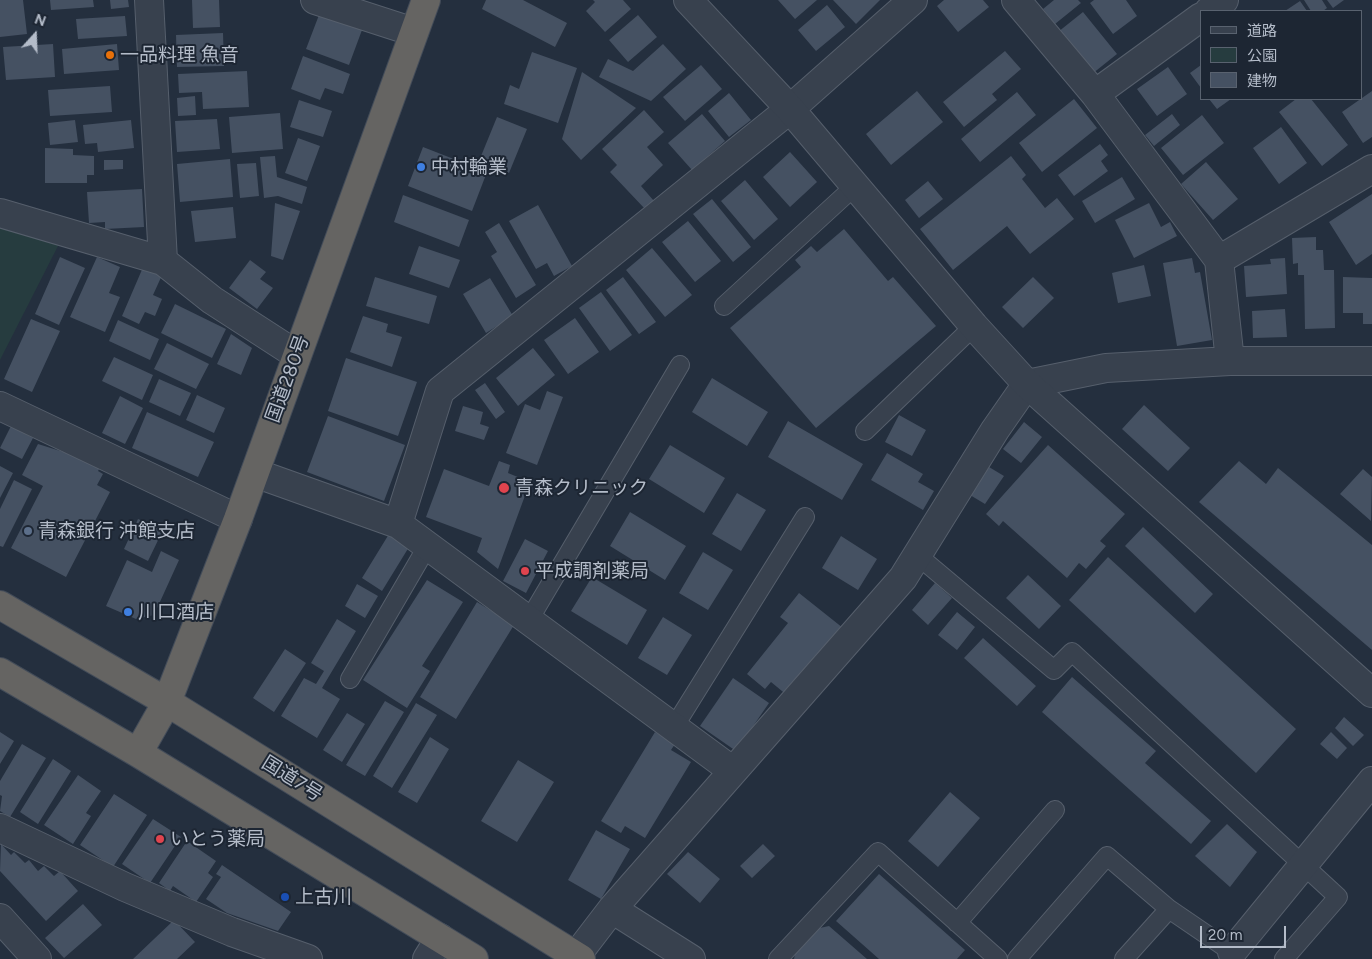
<!DOCTYPE html>
<meta charset="utf-8">
<style>
body{margin:0}
#map{position:relative;width:1372px;height:959px;overflow:hidden;background:#242f3e;font-family:Figtree,"Noto Sans JP",sans-serif}
canvas{display:block}
.legend{position:absolute;left:1200px;top:10px;width:162px;height:90px;box-sizing:border-box;background:#1d2633;border:1px solid #59626f;margin:0;padding:6px 9px;list-style:none;font-size:15px;color:#b4bcc9}
.legend li{display:flex;align-items:center;gap:10px;height:25px}
.legend b{width:25px;border:1px solid #59626f}
.north{position:absolute;left:10px;top:10px;width:50px;height:50px;-webkit-text-stroke:4px #1d2633;paint-order:stroke;rotate:20deg;font-size:14px;font-weight:700;line-height:20px;text-align:center;color:#b4bcc9}
.north::after{content:'';display:block;margin:auto;width:18px;height:22px;background:#b4bcc9;clip-path:polygon(50% 0,100% 100%,50% 72%,0 100%)}
.scale{position:absolute;left:1200px;top:926px;width:86px;height:22px;box-sizing:border-box;border:2px solid #b4bcc9;border-top:0;padding-left:6px;font-size:15px;line-height:18px;white-space:nowrap;color:#b4bcc9;-webkit-text-stroke:4px #1d2633;paint-order:stroke}
</style>
<div id="map">
<canvas width="1372" height="959"></canvas>
<ul class="legend">
<li><b style="height:6px;background:#38414e"></b>道路</li>
<li><b style="height:14px;background:#263c3f"></b>公園</li>
<li><b style="height:14px;background:#455162"></b>建物</li>
</ul>
<div class="north">N</div>
<div class="scale">20 m</div>
</div>
<script>
const ctx = document.querySelector('canvas').getContext('2d');
ctx.lineJoin = 'round';
function paint(path, color) { ctx.fillStyle = color; ctx.fill(path, 'evenodd'); }
const shape = rows => new Path2D(rows.map(r => 'M' + r).join(''));
function stroke(path, color, width, dash) { ctx.strokeStyle = color; ctx.lineWidth = width; ctx.lineCap = dash ? 'butt' : 'round'; ctx.setLineDash(dash || []); ctx.stroke(path); }
function write(font, color, halo, rows, align = 'center') {
  ctx.font = font + ' Figtree,"Noto Sans JP",sans-serif'; ctx.lineWidth = 4; ctx.setLineDash([]); ctx.textBaseline = 'middle'; ctx.strokeStyle = halo; ctx.fillStyle = color; for (const [text, x, y, turn = 0] of rows) {
    ctx.save(); ctx.translate(x, y); ctx.rotate((+turn || 0) * Math.PI / 180); ctx.textAlign = isNaN(turn) ? turn : align; if (halo) ctx.strokeText(text, 0, 0); ctx.fillText(text, 0, 0); ctx.restore();
  }
}
paint(shape([
 [0,227,59,244,0,360]
]), '#263c3f');
paint(shape([
 [0,0,23,0,27,34,0,37],
 [50,0,93,0,94,7,51,10],
 [110,0,128,0,129,7,111,9],
 [192,0,219,0,220,27,193,28],
 [486,0,523,0,567,23,555,47,482,9],
 [593,0,623,0,631,9,605,32,586,11,595,2],
 [778,0,817,0,795,19],
 [833,0,880,0,856,24],
 [944,0,983,0,989,7,958,32,937,6],
 [1054,0,1078,0,1081,3,1055,24,1043,9],
 [1094,0,1126,0,1137,16,1113,34,1090,3],
 [1304,0,1322,0,1327,8,1323,11,1311,11],
 [1327,0,1344,0,1333,8],
 [1300,1,1307,11,1285,11],
 [827,5,845,27,816,51,798,30],
 [1083,12,1117,54,1092,74,1058,32],
 [319,15,362,30,349,65,306,49],
 [638,15,657,37,628,62,609,40],
 [125,16,127,36,78,39,76,19],
 [223,33,224,66,177,67,176,35],
 [53,44,55,77,6,80,3,47],
 [117,44,119,70,64,74,62,49],
 [663,44,686,69,651,101,599,77,608,59,633,71],
 [1005,51,1021,69,992,94,997,100,964,127,943,102],
 [532,52,577,68,558,123,504,104,510,85,519,89],
 [303,56,350,74,343,94,325,88,320,100,291,89],
 [701,65,722,89,685,121,663,97],
 [1201,65,1201,88,1190,73],
 [1168,67,1187,94,1157,116,1137,89],
 [247,71,249,107,203,109,202,92,179,93,178,74],
 [582,72,636,108,581,160,562,139],
 [110,86,112,112,50,116,48,90],
 [917,91,943,122,891,165,866,134],
 [1372,91,1372,137,1363,143,1342,112],
 [1017,92,1036,115,980,162,961,139],
 [729,93,751,120,729,137,708,111],
 [195,96,196,115,178,116,177,98],
 [1074,99,1097,128,1042,172,1019,143],
 [1209,99,1231,99,1217,109],
 [1296,99,1311,99,1348,145,1322,166,1279,112],
 [299,100,332,111,323,137,290,127],
 [644,110,664,132,647,147,663,165,641,186,654,201,645,209,610,172,617,165,602,149],
 [280,113,283,149,232,153,229,117],
 [702,114,725,141,692,170,668,143],
 [1172,114,1180,125,1154,146,1145,135],
 [1202,115,1224,143,1183,175,1161,148],
 [497,117,527,129,509,173,479,161],
 [217,119,220,149,177,152,175,121],
 [75,120,78,142,50,145,48,123],
 [131,120,134,148,98,152,97,143,85,144,83,125],
 [1281,127,1307,163,1279,184,1253,148],
 [298,138,320,146,307,181,285,173],
 [1100,144,1108,155,1101,161,1108,171,1074,196,1058,175],
 [423,147,487,172,472,211,408,186],
 [45,148,73,149,73,155,94,156,94,175,87,175,87,183,45,183],
 [790,152,817,182,790,207,763,177],
 [275,156,277,177,307,187,302,204,278,196,264,198,260,157],
 [1011,156,1026,175,1022,179,1045,208,1057,198,1074,219,1030,254,1007,226,953,270,920,229],
 [230,159,233,197,180,202,177,164],
 [104,160,123,160,123,169,104,170],
 [1206,162,1238,199,1213,220,1181,184],
 [256,163,259,196,240,198,237,164],
 [1122,177,1135,199,1095,223,1082,201],
 [745,180,778,219,754,240,721,201],
 [928,181,943,199,919,218,905,200],
 [142,189,144,227,105,229,105,222,89,223,87,192],
 [1372,194,1372,254,1356,265,1329,222],
 [403,195,469,220,459,247,394,222],
 [712,199,751,247,733,262,693,214],
 [275,203,300,211,283,260,271,256],
 [1149,203,1161,227,1170,222,1177,236,1134,258,1115,220],
 [538,205,572,266,554,276,547,263,536,269,509,221],
 [233,207,236,238,195,242,191,211],
 [688,221,721,261,695,282,662,242],
 [499,223,536,285,516,298,491,256,497,252,485,232],
 [844,229,888,281,893,277,936,326,816,428,730,328,801,267,795,260,811,246,817,252],
 [1316,237,1316,250,1323,250,1324,270,1334,270,1335,328,1305,329,1304,275,1298,275,1298,263,1293,264,1292,238],
 [419,246,460,260,449,288,409,274],
 [652,248,692,295,665,317,626,270],
 [60,257,85,268,59,325,35,314],
 [97,257,120,267,109,293,120,297,105,332,70,317],
 [1192,258,1195,273,1200,272,1212,340,1177,346,1163,263],
 [1285,258,1287,294,1246,297,1244,266,1271,264,1270,259],
 [250,260,266,272,260,279,273,288,257,309,229,288],
 [144,265,163,273,153,295,162,299,155,316,145,312,139,324,122,316],
 [1144,265,1151,296,1118,303,1112,273],
 [375,277,437,296,429,324,366,306],
 [623,277,656,322,639,334,606,290],
 [1033,277,1054,298,1023,328,1002,307],
 [1343,277,1372,278,1372,324,1363,324,1363,313,1343,313],
 [490,278,513,316,486,333,463,294],
 [601,292,632,335,610,351,579,308],
 [175,304,226,329,212,358,161,333],
 [1285,309,1287,337,1253,338,1252,311],
 [363,316,388,324,386,332,402,337,392,367,350,352],
 [575,318,599,352,568,374,544,340],
 [31,319,60,331,32,392,4,379],
 [118,320,159,339,150,360,109,341],
 [231,334,252,348,241,375,217,364],
 [167,343,209,364,196,389,154,369],
 [533,348,555,375,518,406,496,378],
 [114,357,153,375,142,400,102,381],
 [346,358,417,382,398,436,328,411],
 [712,378,768,412,747,446,692,412],
 [159,379,191,393,180,416,149,402],
 [485,383,505,412,496,419,475,390],
 [547,391,563,397,537,465,506,453,525,404,540,410],
 [197,395,225,408,214,433,186,420],
 [120,396,143,408,125,444,102,433],
 [1144,405,1190,448,1168,471,1122,429],
 [463,406,483,412,480,424,489,427,484,440,455,431],
 [147,412,214,442,198,477,132,448],
 [899,415,926,430,912,456,885,442],
 [328,416,405,445,384,501,307,472],
 [788,421,863,464,842,500,768,457],
 [1024,422,1042,437,1021,463,1003,449],
 [11,426,33,438,22,459,0,448],
 [38,444,102,464,98,471,103,474,97,485,110,492,66,577,11,548,43,486,22,475],
 [670,445,725,478,704,513,649,479],
 [1048,445,1125,514,1100,541,1106,546,1086,569,1079,563,1067,578,1003,521,999,526,986,514],
 [887,453,923,474,918,482,934,491,923,510,871,480],
 [499,461,510,465,508,473,530,482,498,569,477,552,482,538,426,517,444,469,489,486],
 [1239,461,1266,484,1278,468,1372,545,1372,650,1199,502],
 [0,466,13,473,0,498],
 [989,467,1004,476,985,504,970,495],
 [1363,469,1372,477,1371,521,1340,494],
 [14,480,32,489,3,547,0,546,0,509],
 [737,493,766,510,741,551,712,534],
 [630,512,686,546,665,580,610,546],
 [138,519,163,530,148,561,124,549],
 [1143,527,1213,594,1195,613,1125,546],
 [389,534,409,547,382,591,362,578],
 [841,536,877,559,858,590,822,568],
 [525,539,548,551,526,593,503,581],
 [161,551,179,560,154,615,136,619,106,606,127,560,152,572],
 [703,552,733,570,708,610,679,593],
 [1108,557,1296,729,1256,773,1069,600],
 [1028,575,1061,606,1039,629,1006,598],
 [592,577,647,610,627,645,571,611],
 [427,580,463,602,422,666,430,671,407,708,363,680],
 [935,583,952,598,928,625,912,610],
 [357,584,378,596,365,618,345,606],
 [799,593,843,628,788,696,771,682,765,689,747,674,788,623,780,617],
 [477,602,514,625,456,719,420,697],
 [957,612,975,627,957,650,938,635],
 [663,617,692,635,667,675,638,658],
 [337,619,356,631,322,688,340,699,317,738,281,716,304,678,316,684,324,671,311,663],
 [983,638,1036,686,1017,706,964,658],
 [285,649,306,663,274,712,253,698],
 [1072,677,1156,751,1145,763,1211,821,1191,844,1042,712],
 [733,678,769,703,736,751,700,726],
 [385,701,404,712,365,776,346,765],
 [416,703,437,715,392,788,373,776],
 [347,713,365,724,342,762,323,750],
 [1344,717,1364,735,1353,746,1335,728],
 [0,732,14,741,0,764],
 [655,732,675,744,671,750,691,762,645,838,625,826,621,833,601,821],
 [1331,732,1347,748,1337,759,1320,744],
 [430,737,449,749,417,803,398,792],
 [22,744,46,758,10,817,0,811,2,796,0,795,0,781],
 [53,759,71,771,38,824,20,812],
 [518,760,554,782,517,842,481,821],
 [78,775,101,791,86,813,91,816,73,844,44,825],
 [950,792,980,818,938,867,908,841],
 [114,794,147,815,113,867,80,845],
 [153,819,181,837,150,883,122,864],
 [1227,824,1257,852,1230,887,1195,856],
 [596,830,630,849,601,899,568,880],
 [187,841,216,861,208,873,213,877,196,902,173,886,170,891,159,883],
 [1,844,11,855,14,852,25,863,29,860,38,871,44,866,54,876,60,871,78,891,46,921,0,871],
 [763,844,775,856,752,878,740,866],
 [688,852,720,879,700,903,667,874],
 [222,865,291,912,278,931,227,913,206,899,221,877,216,874],
 [879,874,965,950,957,959,879,959,836,921],
 [83,904,102,925,64,958,45,938],
 [174,920,195,942,177,959,133,959],
 [829,926,867,959,794,959,796,949,815,929]
]), '#455162');
const service = shape([
 [724,306,855,186],
 [865,431,974,326],
 [917,555,1054,670,1072,652,1338,897,1284,959],
 [529,620,680,365],
 [350,679,428,545],
 [674,727,805,517],
 [957,923,1055,810],
 [778,959,878,852,998,959],
 [1017,959,1107,856,1169,909],
 [1124,959,1169,909,1232,952]
]);
const minor = shape([
 [149,0,163,261],
 [315,0,414,32],
 [1016,0,1095,94,1219,260,1230,361],
 [1209,11,1224,0],
 [1095,94,1201,17],
 [0,213,163,261,212,300,297,355],
 [1219,260,1372,169],
 [0,406,238,519],
 [255,473,398,524,733,771],
 [398,524,440,391,790,109,913,0],
 [0,828,125,887,232,932,308,959],
 [612,909,691,959],
 [0,918,37,959],
 [576,956,612,909,903,578,995,430,1027,384,1106,368,1230,361,1372,361],
 [427,959,440,938]
]);
const tertiary = shape([
 [688,0,790,109,974,326,1027,384,1372,693],
 [1232,952,1372,781]
]);
const trunk = shape([
 [0,605,167,702,581,959],
 [0,672,138,753,474,959],
 [138,753,167,702,238,519,426,0]
]);
stroke(service, '#565f6c', 20);
stroke(minor, '#565f6c', 30);
stroke(tertiary, '#565f6c', 30);
stroke(trunk, '#434c59', 30);
stroke(service, '#38414e', 18);
stroke(minor, '#38414e', 28);
stroke(tertiary, '#38414e', 28);
stroke(trunk, '#656462', 28);
for (const [x, y, r, color] of [
 [110,55,5,"#e8710a"],
 [421,167,5,"#3f7fe0"],
 [504,488,6,"#e0444e"],
 [28,531,5,"#5c6f8a"],
 [525,571,5,"#e0444e"],
 [128,612,5,"#3f7fe0"],
 [160,839,5,"#e0444e"],
 [285,897,5,"#1a4fb4"]
]) { const dot = new Path2D(); dot.arc(x, y, r, 0, 2 * Math.PI); ctx.fillStyle = color; ctx.fill(dot); stroke(dot, '#1d2633', 2); }
write('19px', '#b4bcc9', '#1d2633', [
 ["一品料理 魚音",120,55],
 ["中村輪業",431,167],
 ["青森クリニック",515,488],
 ["青森銀行 沖館支店",38,531],
 ["平成調剤薬局",535,571],
 ["川口酒店",138,612],
 ["いとう薬局",170,839],
 ["上古川",295,897]
], 'left');
write('19px', '#b4bcc9', '#1d2633', [
 ["国道280号",288,379,-70],
 ["国道7号",292,779,32]
]);
</script>
